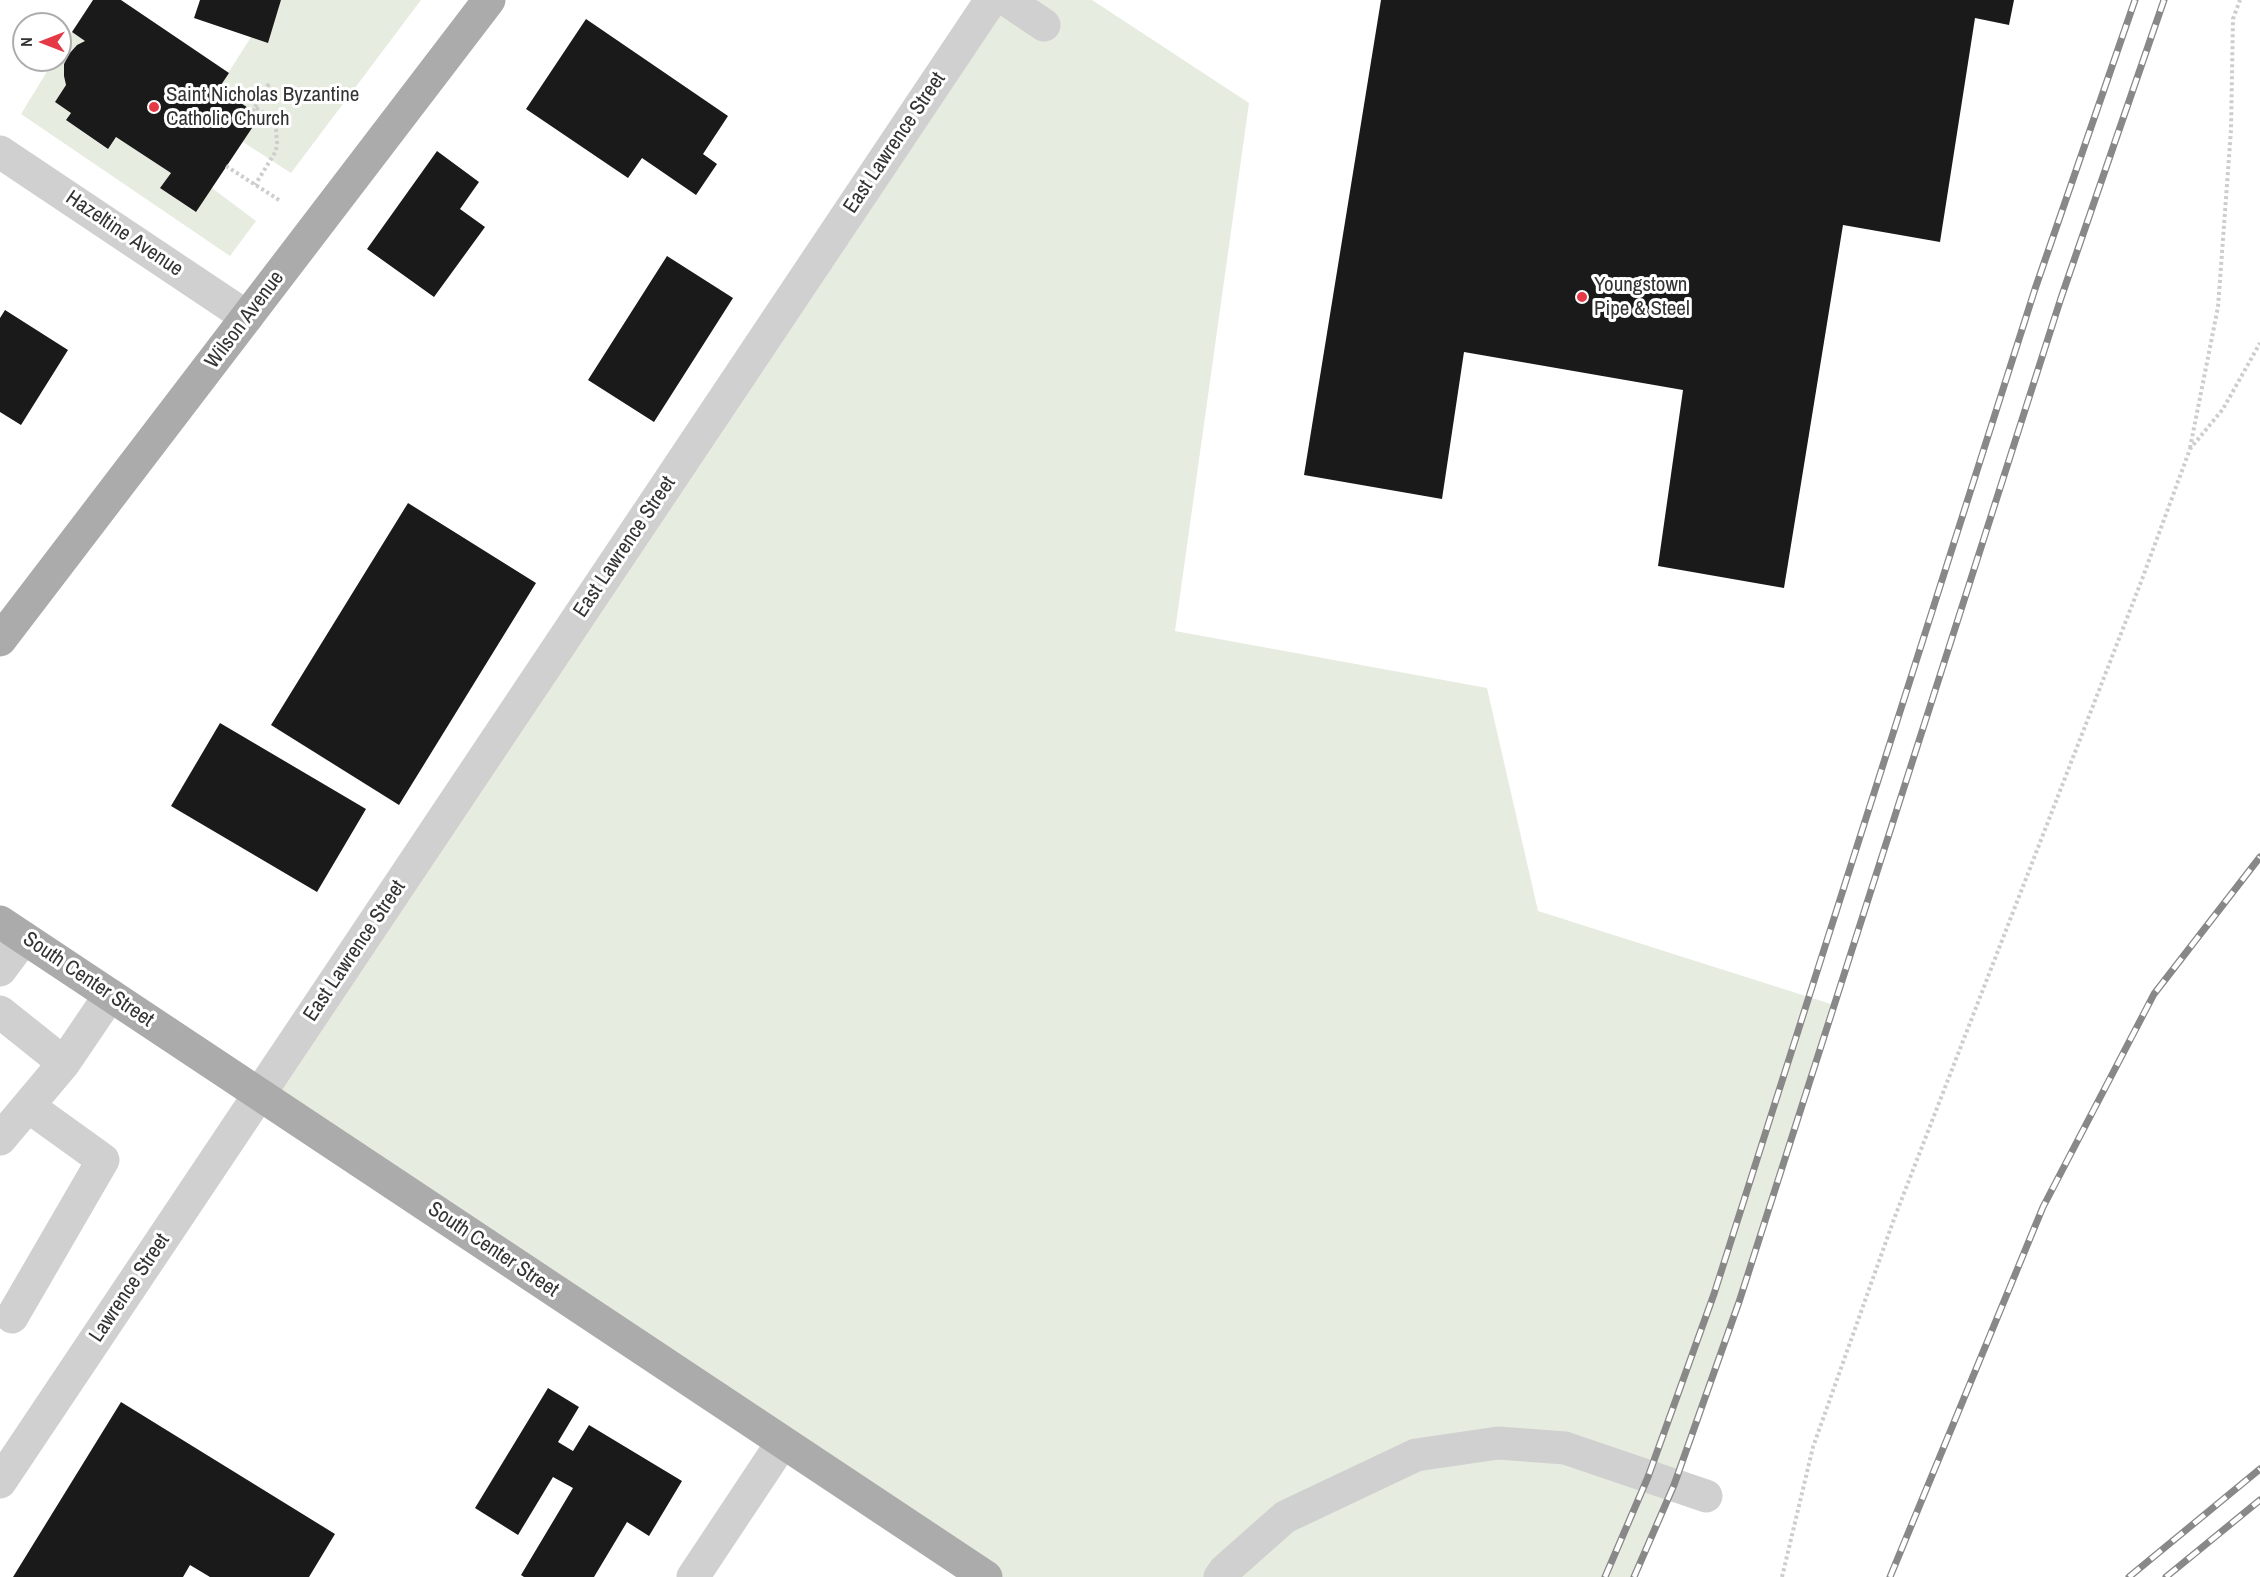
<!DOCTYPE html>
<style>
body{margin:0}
#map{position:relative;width:2260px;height:1577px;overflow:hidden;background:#fff;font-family:"Archivo Narrow",sans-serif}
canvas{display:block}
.north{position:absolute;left:12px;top:12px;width:60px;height:60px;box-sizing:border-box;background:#fff;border:2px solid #adadad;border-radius:50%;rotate:270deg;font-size:16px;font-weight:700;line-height:24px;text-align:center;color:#333}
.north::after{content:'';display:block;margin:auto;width:21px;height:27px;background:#e63946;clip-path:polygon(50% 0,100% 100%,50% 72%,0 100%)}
</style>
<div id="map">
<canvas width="2260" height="1577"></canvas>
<div class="north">N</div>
</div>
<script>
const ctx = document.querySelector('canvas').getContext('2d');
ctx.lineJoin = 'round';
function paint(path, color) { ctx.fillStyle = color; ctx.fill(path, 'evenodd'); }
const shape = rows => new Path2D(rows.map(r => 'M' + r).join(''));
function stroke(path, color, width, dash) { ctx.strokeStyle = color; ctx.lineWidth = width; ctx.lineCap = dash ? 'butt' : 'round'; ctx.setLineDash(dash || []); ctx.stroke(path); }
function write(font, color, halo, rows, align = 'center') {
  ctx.font = font + ' "Archivo Narrow",sans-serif'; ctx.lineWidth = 6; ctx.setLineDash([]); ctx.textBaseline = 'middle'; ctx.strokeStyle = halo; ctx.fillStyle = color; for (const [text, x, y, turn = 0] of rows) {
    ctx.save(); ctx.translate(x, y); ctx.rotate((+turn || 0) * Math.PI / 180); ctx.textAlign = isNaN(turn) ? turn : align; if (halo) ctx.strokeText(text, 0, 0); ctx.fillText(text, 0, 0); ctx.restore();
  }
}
paint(shape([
 [281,0,421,0,291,173,243,142,259,116,229,95,224,101,215,94,251,37,268,42],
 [991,0,1092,0,1249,103,1175,631,1487,688,1538,911,1834,1005,1739,1302,1674,1485,1634,1577,986,1577,259,1094],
 [72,32,85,41,77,45,69,54,64,64,64,75,66,85,55,102,71,113,66,120,107,149,116,137,171,173,160,188,195,212,212,188,256,221,230,256,21,114,54,60,60,60,60,51]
]), '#e6ecdf');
paint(shape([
 [93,0,121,0,229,73,215,94,224,101,229,95,260,116,196,212,160,188,171,173,116,137,108,149,66,120,71,113,55,102,66,85,64,76,64,64,69,54,77,45,85,41,72,32],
 [200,0,281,0,268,43,194,18],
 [1381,0,2014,0,2009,25,1975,18,1940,242,1843,225,1784,588,1658,566,1683,390,1464,352,1442,499,1304,475],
 [586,19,728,116,703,154,717,164,696,195,642,158,628,178,526,109],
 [437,151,479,182,460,209,485,227,434,297,367,249],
 [667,256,733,298,654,422,588,380],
 [5,310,68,350,21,425,0,412,0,318],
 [408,503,536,583,399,805,271,725],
 [220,723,366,809,317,892,171,806],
 [548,1388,579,1407,558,1442,573,1451,589,1425,682,1481,649,1536,627,1522,594,1577,524,1577,521,1575,573,1488,553,1477,518,1535,475,1508],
 [121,1402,335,1534,309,1577,210,1577,190,1565,183,1577,13,1577]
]), '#1a1a1a');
stroke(shape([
 [255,107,270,82],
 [253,111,255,107,272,119,276,130,277,142,276,151,255,185],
 [226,166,279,200],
 [2190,448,2218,307,2231,130,2233,19,2240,0],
 [1782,1577,1813,1447,1894,1219,2141,582,2190,449,2223,409,2260,343]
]), '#cdcdcd', 4, [3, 3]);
stroke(shape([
 [1007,0,1044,25],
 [0,152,247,317],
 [0,970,24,938],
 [0,1012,64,1063],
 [0,1139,64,1063,110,995],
 [12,1317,103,1160,28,1106],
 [0,1482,991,0],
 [693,1577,782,1443],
 [1220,1577,1225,1570,1285,1517,1416,1455,1498,1443,1565,1448,1706,1496]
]), '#d0d0d0', 33);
stroke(shape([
 [0,640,489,0],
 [0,922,986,1577]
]), '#ababab', 33);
const rail = shape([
 [1605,1577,1648,1477,1714,1294,2035,289,2135,0],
 [1634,1577,1674,1485,1739,1302,2061,298,2164,0],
 [1890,1577,2043,1207,2154,994,2260,857],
 [2129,1577,2260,1469],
 [2166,1577,2260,1500]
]);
stroke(rail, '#888', 7);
stroke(rail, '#fff', 4.5, [14]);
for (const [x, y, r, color] of [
 [154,107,6,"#e63946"],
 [1582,297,6,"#e63946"]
]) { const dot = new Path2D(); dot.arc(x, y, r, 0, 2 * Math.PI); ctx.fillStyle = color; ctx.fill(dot); stroke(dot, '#fff', 2); }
write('21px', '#333', '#fff', [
 ["Saint Nicholas Byzantine",166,95],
 ["Catholic Church",166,119],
 ["Youngstown",1594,285],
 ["Pipe & Steel",1594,309]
], 'left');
write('21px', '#333', '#fff', [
 ["East Lawrence Street",895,143,-56],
 ["Hazeltine Avenue",124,234,34],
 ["Wilson Avenue",245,320,-53],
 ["East Lawrence Street",625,547,-56],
 ["East Lawrence Street",355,951,-56],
 ["South Center Street",88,980,34],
 ["South Center Street",493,1250,34],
 ["Lawrence Street",130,1288,-56]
]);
</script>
